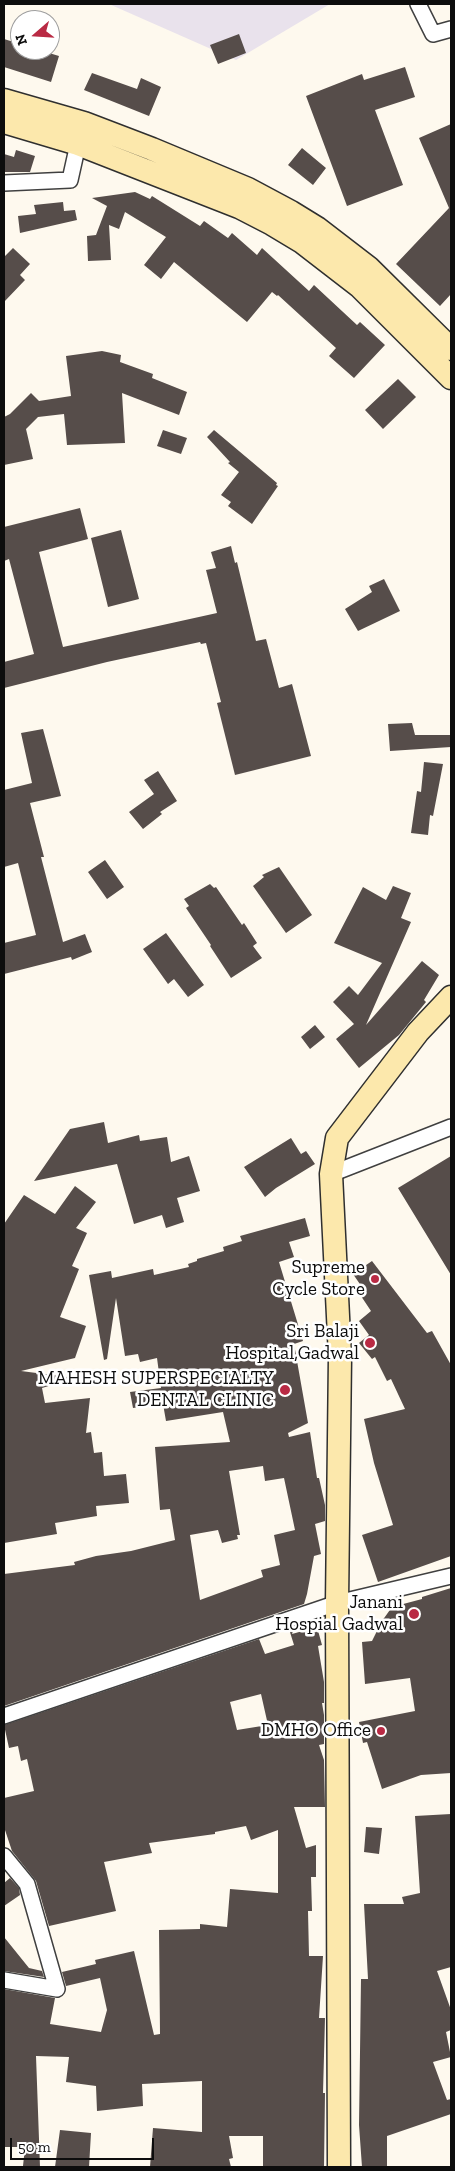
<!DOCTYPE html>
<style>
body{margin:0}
#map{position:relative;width:455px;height:2171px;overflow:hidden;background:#fef9ee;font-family:"Zilla Slab",serif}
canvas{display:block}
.frame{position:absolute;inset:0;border:5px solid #0d0d0d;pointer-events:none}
.north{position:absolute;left:10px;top:10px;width:50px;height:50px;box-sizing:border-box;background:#fff;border:1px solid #9e9e9e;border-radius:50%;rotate:251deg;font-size:14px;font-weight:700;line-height:20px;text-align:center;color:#0d0d0d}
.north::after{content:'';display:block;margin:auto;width:18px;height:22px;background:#b92a44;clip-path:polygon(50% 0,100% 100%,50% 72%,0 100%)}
.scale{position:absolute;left:10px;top:2138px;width:144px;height:22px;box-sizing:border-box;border:2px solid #0d0d0d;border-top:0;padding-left:6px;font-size:15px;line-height:18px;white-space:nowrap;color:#0d0d0d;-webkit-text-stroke:4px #fff;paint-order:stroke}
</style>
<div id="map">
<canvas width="455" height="2171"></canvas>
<div class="frame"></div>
<div class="north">N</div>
<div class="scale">50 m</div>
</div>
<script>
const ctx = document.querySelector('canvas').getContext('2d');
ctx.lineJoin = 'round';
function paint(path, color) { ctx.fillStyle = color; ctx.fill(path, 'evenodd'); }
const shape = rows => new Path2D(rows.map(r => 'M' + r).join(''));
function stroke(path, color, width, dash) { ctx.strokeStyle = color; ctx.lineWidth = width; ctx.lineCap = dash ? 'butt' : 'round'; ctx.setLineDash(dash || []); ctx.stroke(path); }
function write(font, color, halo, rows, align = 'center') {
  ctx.font = font + ' "Zilla Slab",serif'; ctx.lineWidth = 5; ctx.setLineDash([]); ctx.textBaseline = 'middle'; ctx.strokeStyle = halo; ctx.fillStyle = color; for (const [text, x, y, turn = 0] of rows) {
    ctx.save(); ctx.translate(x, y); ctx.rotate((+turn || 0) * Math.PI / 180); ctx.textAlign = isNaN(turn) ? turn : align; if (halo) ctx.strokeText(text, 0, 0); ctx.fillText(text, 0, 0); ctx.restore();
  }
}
paint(shape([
 [109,4,330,4,236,60]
]), '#e9e2ec');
paint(shape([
 [239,34,246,53,218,64,210,45],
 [4,39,20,44,20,50,39,50,59,56,51,82,4,67],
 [405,67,415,97,375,110,403,185,347,206,306,96,362,74,364,80],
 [92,73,137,89,141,78,161,87,149,116,84,90],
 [451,124,451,294,440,306,396,264,449,208,419,138],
 [302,148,326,168,313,185,288,165],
 [16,150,35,156,30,172,4,172,4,154,14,157],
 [135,192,150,199,152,196,200,226,204,221,228,238,232,233,257,255,262,248,309,291,314,285,357,325,360,322,385,345,354,378,329,356,336,348,278,295,277,296,272,292,247,322,174,262,161,279,144,265,166,237,125,212,119,229,109,225,111,260,88,261,87,236,96,235,107,206,92,198],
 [63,202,64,211,75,210,77,220,20,233,18,216,36,214,34,205],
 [13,248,30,264,20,275,25,280,4,302,4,257],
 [102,351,121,355,120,362,153,374,152,378,187,392,179,415,122,393,125,443,67,445,64,414,38,417,26,429,33,459,4,465,4,417,10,414,31,393,39,401,71,396,66,356],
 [398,379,416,397,383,429,365,410],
 [163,430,187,438,181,454,157,446],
 [214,430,277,483,276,485,278,486,252,524,228,506,231,502,221,495,239,472,228,463,230,462,207,437],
 [80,508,88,539,39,552,63,647,217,613,206,570,216,568,211,552,231,546,235,563,237,562,256,641,266,639,279,688,292,684,311,756,235,775,217,703,221,702,206,643,201,644,200,642,107,662,4,688,4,662,34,654,9,559,4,561,4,527],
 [121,530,139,599,108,607,91,538],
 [384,579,400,611,358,631,345,609,372,592,369,586],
 [412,723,415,735,451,735,451,747,390,751,388,724],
 [43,729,61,796,30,803,44,857,41,857,63,942,85,934,92,952,72,960,71,957,4,974,4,943,36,935,18,863,4,867,4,790,32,783,21,733],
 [424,762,443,764,433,816,430,815,428,835,411,833,417,791,421,792],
 [158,771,177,801,160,812,162,814,143,829,129,812,154,794,144,780],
 [105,860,124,887,107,899,88,872],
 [279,867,312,915,286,933,253,886,264,877,262,875],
 [210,884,214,888,216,887,242,925,244,923,257,943,253,946,262,958,231,978,210,946,211,945,186,908,189,906,184,899],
 [393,886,411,893,401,918,411,922,366,1025,422,961,439,975,424,1000,426,1002,399,1035,359,1068,336,1039,354,1024,333,1002,349,986,358,995,382,963,334,943,363,887,386,900],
 [166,933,204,985,188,997,174,979,168,984,143,949],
 [315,1025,325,1037,310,1049,301,1037],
 [104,1122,108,1143,139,1135,140,1141,167,1137,171,1162,189,1156,200,1191,177,1198,184,1222,166,1228,162,1215,134,1224,117,1164,34,1181,70,1129],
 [291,1138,301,1154,306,1151,315,1164,276,1188,265,1197,244,1167],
 [451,1156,451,1275,398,1188],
 [75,1186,96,1202,76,1228,87,1233,72,1266,79,1269,60,1317,86,1326,75,1358,21,1371,75,1378,42,1388,45,1403,90,1398,86,1433,91,1432,94,1453,102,1452,104,1476,126,1474,129,1503,96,1506,97,1516,55,1523,57,1534,4,1543,4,1224,24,1195,55,1214],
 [305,1218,310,1236,289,1242,294,1257,279,1262,303,1341,294,1344,308,1423,288,1433,289,1437,310,1432,317,1478,319,1478,325,1505,325,1521,315,1524,321,1554,314,1556,307,1594,304,1604,4,1706,4,1574,75,1565,74,1562,96,1556,131,1551,175,1540,170,1509,160,1510,155,1447,230,1442,223,1412,166,1421,163,1404,133,1408,130,1392,161,1388,157,1358,140,1362,138,1354,125,1356,116,1298,107,1359,104,1360,89,1275,111,1271,112,1278,153,1269,154,1275,189,1267,188,1264,197,1261,197,1259,224,1251,223,1247,242,1241,240,1236],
 [263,1466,265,1481,284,1478,295,1530,274,1535,280,1565,261,1570,263,1577,200,1600,190,1535,218,1530,222,1543,238,1539,237,1535,240,1535,229,1471],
 [372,1261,427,1333,432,1331,451,1365,451,1556,378,1582,362,1535,393,1525,374,1463,364,1419,405,1409,391,1379,387,1381,375,1357,372,1359,359,1343,369,1335,359,1321,371,1311,361,1296,366,1293,353,1274],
 [451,1588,451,1773,421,1775,382,1789,367,1742,363,1743,359,1722,415,1711,410,1678,365,1684,362,1642,372,1641,382,1621,392,1607,422,1599,422,1597],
 [295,1627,292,1634,317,1627,322,1645,318,1646,324,1682,324,1703,322,1703,324,1715,324,1744,319,1745,324,1760,325,1807,294,1807,306,1848,316,1845,316,1877,311,1877,312,1911,308,1911,309,1956,323,1956,319,2018,325,2018,323,2093,325,2093,324,2167,263,2167,263,2136,229,2136,233,2158,229,2159,231,2167,150,2167,153,2128,202,2132,202,2081,142,2084,143,2106,97,2111,96,2086,66,2082,69,2057,36,2056,40,2167,23,2166,25,2147,4,2147,4,1989,55,1998,50,2024,101,2032,107,2010,100,1978,66,1986,62,1972,96,1964,95,1960,134,1951,154,2035,160,2034,159,1930,200,1929,200,1924,227,1927,230,1889,278,1893,278,1830,251,1840,246,1826,215,1832,215,1834,149,1843,152,1853,104,1862,116,1911,49,1926,36,1881,12,1851,4,1827,4,1798,34,1791,27,1759,21,1761,18,1746,9,1748,4,1725,259,1639,265,1654,294,1645,289,1629],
 [261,1694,268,1725,237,1730,230,1702],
 [451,1814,451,1967,437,1971,451,2010,451,2030,446,2032,451,2057,433,2062,447,2100,451,2099,451,2114,387,2136,387,2167,362,2167,359,2125,361,1979,368,1979,364,1904,404,1904,402,1897,420,1893,415,1816],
 [366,1827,382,1828,379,1854,364,1852],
 [10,1878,19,1888,20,1895,4,1906,4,1883],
 [4,1937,29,1968,42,1971,44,1977,4,1971],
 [60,2130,91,2133,89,2167,55,2167]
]), '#564d4a');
const minor = shape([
 [418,4,433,34,451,29],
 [4,183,70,180,78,144],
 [331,1174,451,1127],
 [4,1716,337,1603,451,1576],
 [4,1856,27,1884,57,1989,4,1980]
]);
const secondary = shape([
 [4,100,84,123,152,149,248,189,291,212,317,228,369,268,451,349],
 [4,122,78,144,239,207,272,224,302,242,359,286,451,378],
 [339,2167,337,1603,340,1357,331,1174,337,1138,418,1032,451,997]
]);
stroke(minor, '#404040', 18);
stroke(secondary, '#2f2f2f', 25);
stroke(minor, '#fff', 15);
stroke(secondary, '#fce8ac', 22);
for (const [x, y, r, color] of [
 [375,1279,5,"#b92a44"],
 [370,1343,6,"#b92a44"],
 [285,1390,6,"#b92a44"],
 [414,1614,6,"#b92a44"],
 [381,1731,5,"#b92a44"]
]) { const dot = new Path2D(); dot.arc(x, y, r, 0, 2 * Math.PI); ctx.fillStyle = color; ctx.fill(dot); stroke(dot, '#fff', 2); }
write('19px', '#0d0d0d', '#fff', [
 ["Supreme",365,1268],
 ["Cycle Store",365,1290],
 ["Sri Balaji",359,1332],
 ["Hospital,Gadwal",359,1354],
 ["MAHESH SUPERSPECIALTY",274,1379],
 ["DENTAL CLINIC",274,1401],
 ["Janani",403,1603],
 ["Hospial Gadwal",403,1625],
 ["DMHO Office",371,1731]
], 'right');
</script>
